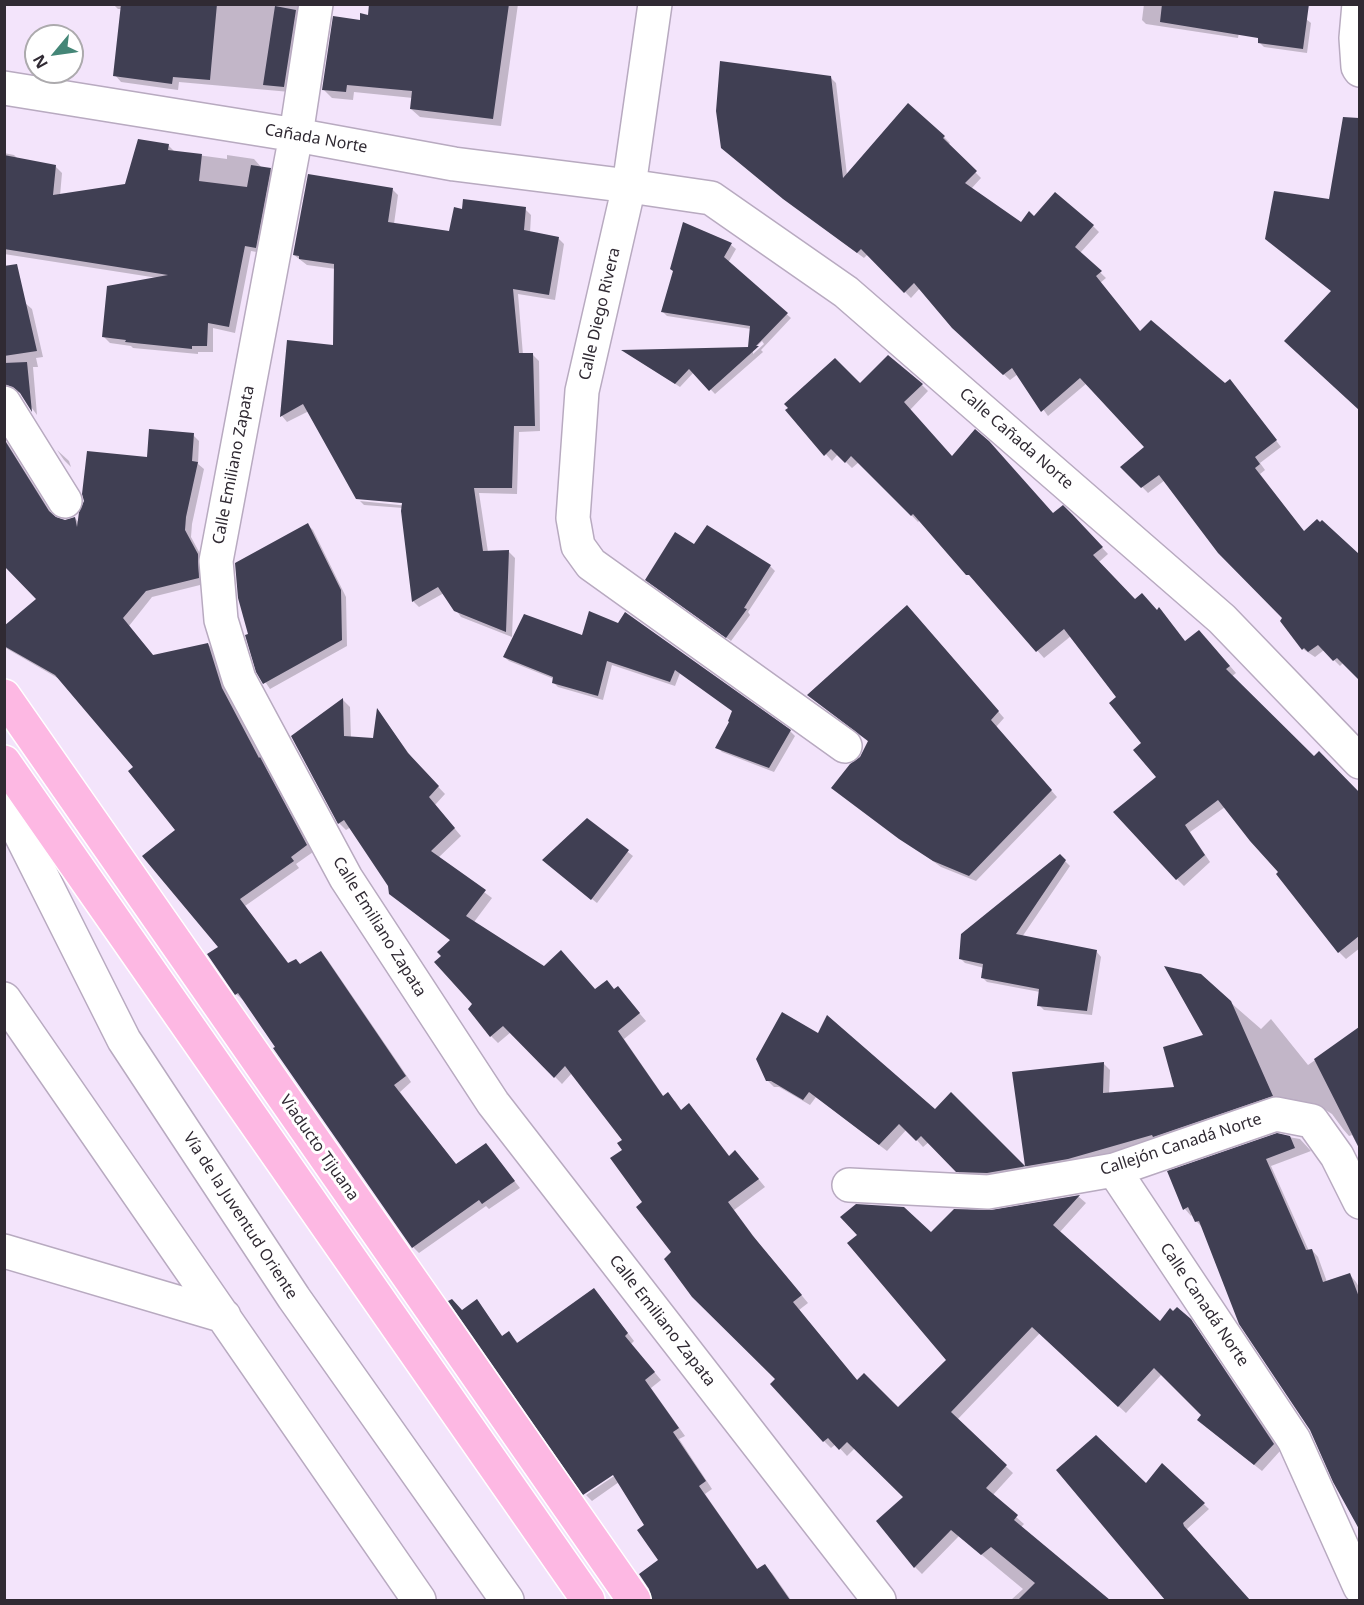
<!DOCTYPE html>
<meta charset="utf-8">
<style>
body{margin:0}
#map{position:relative;width:1364px;height:1605px;overflow:hidden;background:#f3e4fb;font-family:"Noto Sans",sans-serif}
canvas{display:block}
.frame{position:absolute;inset:0;border:6px solid #302a33;pointer-events:none}
.north{position:absolute;left:24px;top:24px;width:60px;height:60px;box-sizing:border-box;background:#fff;border:2px solid #acaaad;border-radius:50%;rotate:241deg;font-size:16px;font-weight:700;line-height:24px;text-align:center;color:#302a33}
.north::after{content:'';display:block;margin:auto;width:21px;height:27px;background:#448677;clip-path:polygon(50% 0,100% 100%,50% 72%,0 100%)}
</style>
<div id="map">
<canvas width="1364" height="1605"></canvas>
<div class="frame"></div>
<div class="north">N</div>
</div>
<script>
const ctx = document.querySelector('canvas').getContext('2d');
ctx.lineJoin = 'round';
function paint(path, color) { ctx.fillStyle = color; ctx.fill(path, 'evenodd'); }
const shape = rows => new Path2D(rows.map(r => 'M' + r).join(''));
function stroke(path, color, width, dash) { ctx.strokeStyle = color; ctx.lineWidth = width; ctx.lineCap = dash ? 'butt' : 'round'; ctx.setLineDash(dash || []); ctx.stroke(path); }
function write(font, color, halo, rows, align = 'center') {
  ctx.font = font + ' "Noto Sans",sans-serif'; ctx.lineWidth = 6; ctx.setLineDash([]); ctx.textBaseline = 'middle'; ctx.strokeStyle = halo; ctx.fillStyle = color; for (const [text, x, y, turn = 0] of rows) {
    ctx.save(); ctx.translate(x, y); ctx.rotate((+turn || 0) * Math.PI / 180); ctx.textAlign = isNaN(turn) ? turn : align; if (halo) ctx.strokeText(text, 0, 0); ctx.fillText(text, 0, 0); ctx.restore();
  }
}
paint(shape([
 [113,4,299,4,290,92,179,82,178,90,121,82,115,75,122,9,118,9],
 [370,4,518,4,501,126,420,117,411,109,413,98,354,92,353,100,332,98,323,89,361,22,369,17],
 [1144,4,1244,4,1238,38,1146,24,1142,20],
 [1306,19,1311,23,1307,53,1264,47,1259,42],
 [830,77,836,83,847,175,908,105,944,137,950,143,948,145,981,178,971,189,1021,224,1034,218,1093,226,1099,232,1080,253,1106,278,1100,283,1140,332,1225,385,1235,387,1281,447,1260,463,1265,470,1260,474,1305,533,1322,522,1360,556,1360,678,1344,662,1340,666,1324,650,1315,657,1303,649,1281,622,1284,618,1165,480,1148,493,1123,467,1146,448,1087,383,1048,416,1018,374,1010,380,960,334,920,288,911,298,868,254,864,258,791,204],
 [168,145,175,152,227,159,227,155,254,159,262,168,270,170,276,176,262,253,251,251,235,333,213,328,213,352,198,352,198,354,133,348,131,346,110,343,104,337,158,278,4,254,4,153,14,155,18,159,55,166,62,173,60,196,127,185],
 [1337,156,1360,161,1360,285,1335,387,1330,201],
 [392,189,398,195,394,224,451,233,463,211,525,209,531,215,530,233,558,238,564,244,555,300,518,294,523,355,533,355,539,361,540,431,519,432,517,494,479,493,488,552,509,552,515,558,512,637,461,617,444,593,419,607,413,601,403,508,364,505,360,501,409,506,309,411,287,422,282,416,288,342,334,347,336,269,307,265,294,255],
 [731,245,736,249,728,263,791,318,761,350,763,352,715,394,694,372,680,387,625,352,750,348,751,329,667,316,662,311],
 [762,341,764,344,753,354,753,350],
 [25,303,32,309,43,357,36,358,38,367,33,367,37,415,20,392,11,390,4,392,4,306],
 [1360,351,1360,409,1340,390],
 [860,385,922,385,928,391,910,410,953,458,1054,515,1079,523,1108,554,1099,562,1135,601,1186,643,1206,638,1236,673,1231,677,1314,758,1319,753,1360,794,1360,810,1355,814,1360,820,1360,948,1346,959,1339,952,1280,872,1225,807,1190,832,1210,862,1184,886,1177,879,1158,777,1143,744,1118,698,1071,636,1044,658,920,520,918,522,859,462,852,468,838,454,832,461,787,411],
 [193,435,199,441,198,464,204,469,192,524,191,537,204,561,204,584,152,597,129,626,154,656,208,644,214,651,228,696,313,852,296,864,299,868,245,906,289,964,301,965,320,953,327,959,411,1082,400,1092,457,1166,486,1145,520,1188,489,1209,486,1206,419,1253,413,1247,244,999,243,1000,236,994,177,830,135,767,61,680,4,647,4,628,38,599,4,564,4,438,55,519,65,521,75,518,79,523,148,458],
 [57,450,69,461,71,467,64,460],
 [308,525,313,530,346,597,347,646,270,689,258,671],
 [694,547,770,566,775,571,748,612,750,615,731,641,652,584],
 [590,613,790,731,795,736,774,772,722,752,717,747,731,722,734,711,680,673,675,686,612,665,603,700,558,687,553,682,554,679,509,661,504,657,583,637],
 [913,614,1004,718,996,727,1057,797,976,881,941,867,833,788,861,758,869,742,809,695],
 [343,700,350,707,351,738,374,739,378,711,415,762,445,794,435,805,461,836,438,858,492,898,474,922,544,968,596,991,615,990,618,988,646,1021,624,1039,664,1097,675,1101,682,1111,695,1112,730,1157,742,1159,765,1187,734,1210,760,1245,808,1303,799,1310,858,1381,898,1409,948,1360,931,1234,991,1212,1079,1197,1086,1203,1059,1233,1160,1323,1190,1320,1197,1328,1280,1451,1262,1471,1206,1427,1203,1415,1162,1374,1126,1413,1040,1333,957,1420,1013,1473,992,1496,1024,1524,1021,1527,1107,1600,1011,1600,1023,1589,959,1536,922,1574,915,1567,906,1497,855,1448,847,1456,836,1444,831,1448,824,1441,777,1380,673,1253,644,1202,624,1150,624,1140,572,1073,562,1084,511,1032,498,1043,491,1036,470,1009,475,1004,443,956,451,941,398,900,351,827,346,830,339,823,293,736],
 [587,820,633,856,597,903,548,864],
 [1060,856,1070,866,1022,937,1096,951,1101,957,1092,1015,1044,1010,1039,1005,1040,992,987,982,982,977,984,968,965,963,960,958],
 [1200,976,1261,1029,1271,1019,1308,1065,1360,1029,1360,1150,1352,1135,1349,1136,1343,1129,1332,1114,1324,1109,1287,1101,1075,1165,994,1179,964,1178,929,1142,923,1147,907,1129,887,1151,816,1097,810,1105,779,1087,774,1087,767,1080,935,1111,951,1095,1027,1171,1013,1074,1103,1063,1110,1070,1109,1094,1176,1088,1205,1036],
 [1277,1135,1300,1139,1311,1151,1271,1166,1309,1251,1312,1250,1318,1257,1327,1282,1350,1275,1356,1282,1360,1289,1360,1528,1335,1481,1312,1432,1203,1228,1196,1221,1193,1214,1191,1216,1185,1209],
 [600,1297,634,1341,631,1344,661,1380,651,1388,685,1436,679,1439,712,1489,705,1494,758,1570,765,1566,772,1573,791,1600,654,1600,661,1561,646,1526,619,1482,592,1501,586,1495,620,1472,462,1312,477,1301,503,1337,509,1333,519,1344],
 [1162,1465,1209,1509,1187,1529,1248,1600,1185,1600,1159,1572,1146,1485]
]), '#0003');
paint(shape([
 [121,4,217,4,210,80,173,77,172,84,113,76],
 [369,4,509,4,493,119,410,109,412,91,347,85,346,92,322,90,333,16,360,20,360,13,368,15],
 [1162,4,1309,4,1303,49,1258,43,1258,38,1160,22],
 [275,6,296,10,284,87,263,85],
 [720,61,831,76,843,178,908,103,945,136,943,138,977,171,965,183,1021,222,1029,211,1034,216,1055,192,1094,225,1075,247,1102,271,1096,276,1140,331,1151,320,1225,383,1230,379,1277,440,1255,457,1260,464,1255,468,1304,531,1317,519,1320,522,1322,520,1359,554,1359,680,1337,658,1333,661,1318,645,1308,652,1304,648,1302,650,1280,621,1282,618,1218,553,1159,475,1141,488,1120,467,1144,447,1080,378,1041,412,1012,368,1003,375,952,328,914,283,904,293,861,249,857,253,783,199,721,148,716,111],
 [1343,117,1359,118,1359,410,1284,341,1331,291,1265,239,1274,191,1329,199],
 [138,139,169,144,168,150,202,154,199,181,247,187,251,165,271,168,256,248,245,246,229,327,208,323,207,346,192,346,192,349,125,342,126,340,102,337,107,286,168,275,4,249,4,155,56,165,53,195,125,184],
 [308,174,393,188,388,222,449,231,454,207,462,209,463,199,526,207,524,230,559,237,549,295,513,289,519,353,533,353,535,426,514,426,512,488,474,488,483,551,509,550,506,632,454,611,438,587,412,602,401,511,402,503,356,499,303,404,280,417,287,340,333,345,334,264,299,259,299,256,293,255],
 [683,222,732,243,724,257,788,313,756,346,759,346,709,391,689,369,675,384,621,350,748,347,750,326,661,312,673,271,670,269],
 [17,264,37,351,4,356,4,266],
 [888,355,923,384,904,402,952,456,975,429,989,441,1053,513,1063,505,1072,514,1103,547,1093,555,1135,599,1142,593,1157,610,1159,607,1185,641,1199,630,1230,666,1226,669,1314,756,1319,751,1359,792,1359,936,1338,953,1276,874,1278,872,1250,841,1218,800,1185,825,1205,855,1176,880,1113,812,1156,777,1133,750,1141,743,1109,703,1116,697,1064,629,1036,652,969,575,966,575,913,514,911,516,851,456,845,463,831,449,824,456,785,410,788,408,784,404,835,358,860,383],
 [27,362,32,412,20,393,13,387,4,384,4,363],
 [149,429,194,433,192,461,198,462,186,517,185,530,198,554,199,578,146,591,123,618,153,655,208,643,222,688,259,758,260,757,307,845,291,857,294,861,240,899,288,963,296,959,300,964,321,951,406,1076,394,1085,456,1164,486,1143,515,1181,482,1204,479,1200,412,1248,273,1048,275,1047,238,993,235,995,207,954,218,947,142,856,175,830,128,771,133,767,55,675,4,646,4,626,36,599,4,566,4,439,49,511,56,517,65,520,75,517,77,527,79,512,84,501,82,494,87,451,147,457],
 [308,523,341,590,342,640,263,684,256,672,245,635,248,634,238,598,235,563],
 [707,525,771,565,744,608,747,609,726,638,645,580,675,532,694,544],
 [907,605,999,711,991,720,1052,790,969,876,933,861,899,839,831,788,850,764,860,757,868,741,807,695],
 [589,611,618,623,625,612,791,730,769,768,715,748,729,722,728,721,732,711,675,670,670,682,607,661,598,696,552,683,553,677,503,657,524,614,582,635],
 [343,698,344,736,373,738,377,708,408,753,439,786,429,797,455,828,431,851,486,890,466,916,544,966,561,950,595,989,607,980,614,989,618,986,640,1013,618,1031,663,1096,668,1092,681,1110,689,1103,729,1156,735,1150,759,1179,728,1202,753,1236,802,1295,793,1302,857,1380,864,1373,898,1407,946,1360,847,1243,857,1235,840,1217,856,1204,904,1207,931,1232,954,1209,991,1210,1080,1195,1053,1225,1160,1321,1170,1308,1173,1311,1177,1307,1191,1319,1274,1444,1254,1465,1197,1420,1201,1415,1154,1368,1118,1407,1032,1327,951,1412,1007,1465,986,1488,1018,1515,1014,1520,1110,1600,1018,1600,1035,1583,991,1547,981,1555,951,1530,914,1568,876,1521,903,1497,847,1442,839,1450,828,1438,823,1442,770,1384,775,1379,692,1297,664,1259,671,1252,636,1207,642,1202,610,1158,622,1150,617,1143,622,1140,565,1066,554,1078,503,1026,490,1037,468,1009,472,1004,434,962,441,956,437,952,450,940,389,894,388,886,344,820,338,824,291,736],
 [587,818,629,850,591,900,542,860],
 [1060,854,1066,860,1016,934,1097,950,1087,1011,1037,1006,1039,989,981,978,983,964,959,959,961,934],
 [1164,966,1201,974,1231,1001,1273,1096,1153,1137,1152,1135,1068,1159,987,1173,956,1172,921,1136,916,1141,899,1124,879,1145,809,1092,803,1100,771,1081,766,1081,756,1059,782,1012,818,1033,827,1015,935,1109,951,1092,1025,1166,1012,1072,1104,1062,1103,1093,1174,1087,1163,1047,1203,1035],
 [1359,1027,1359,1148,1314,1059],
 [1277,1133,1290,1136,1295,1148,1266,1159,1306,1250,1312,1249,1323,1282,1350,1273,1359,1297,1359,1529,1333,1482,1310,1430,1239,1324,1199,1221,1195,1222,1188,1207,1183,1210,1167,1171],
 [594,1288,628,1333,625,1336,655,1372,645,1380,679,1428,673,1432,706,1481,699,1486,757,1569,765,1564,790,1600,652,1600,649,1589,639,1574,658,1560,637,1530,644,1525,613,1475,583,1495,448,1301,452,1299,462,1310,477,1299,502,1336,509,1331,517,1343],
 [1096,1435,1146,1483,1162,1463,1205,1503,1183,1523,1184,1526,1250,1600,1165,1600,1056,1470]
]), '#403f53');
const minor = shape([
 [316,4,296,135,216,561,221,620,239,679,346,878,493,1103,879,1600],
 [655,4,629,186,582,391,573,518,578,546,591,564,845,746],
 [1359,4,1356,38,1358,67,1360,70],
 [4,88,296,135,454,164,629,186,711,198,846,292,1222,619,1360,762],
 [4,403,65,501],
 [4,812,16,825,124,1040,294,1298,507,1600],
 [4,999,419,1600],
 [1114,1170,1294,1440,1360,1587],
 [849,1185,988,1192,1114,1170,1276,1114,1312,1121,1337,1156,1360,1202],
 [4,1251,224,1316]
]);
const highway = shape([
 [4,696,634,1600],
 [4,762,588,1600]
]);
stroke(minor, '#b8aac0', 36);
stroke(highway, '#fff', 36);
stroke(minor, '#fff', 33);
stroke(highway, '#fdb8e3', 33);
write('16px', '#302a33', '#fff', [
 ["Cañada Norte",316,139,10],
 ["Calle Diego Rivera",600,314,-77],
 ["Calle Cañada Norte",1016,439,41],
 ["Calle Emiliano Zapata",234,465,-79],
 ["Calle Emiliano Zapata",379,927,58],
 ["Callejón Canadá Norte",1181,1145,-18],
 ["Viaducto Tijuana",319,1148,55],
 ["Vía de la Juventud Oriente",240,1216,57],
 ["Calle Canadá Norte",1204,1305,56],
 ["Calle Emiliano Zapata",662,1321,52]
]);
</script>
